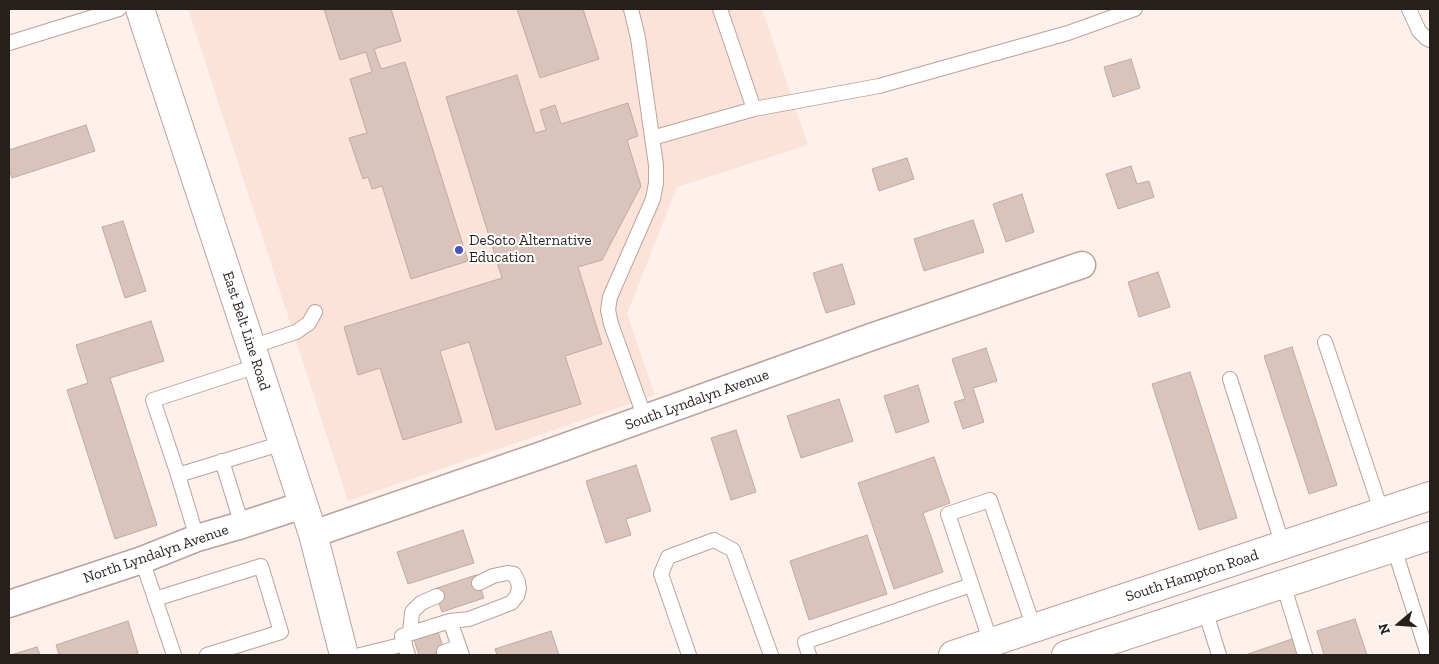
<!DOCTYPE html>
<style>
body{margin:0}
#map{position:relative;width:1439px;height:664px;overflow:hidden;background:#fef0ea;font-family:"Zilla Slab",serif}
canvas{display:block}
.frame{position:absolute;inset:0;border:10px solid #271f1b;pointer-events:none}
.north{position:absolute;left:1374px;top:599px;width:50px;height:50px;-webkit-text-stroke:4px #fff;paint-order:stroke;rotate:252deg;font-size:14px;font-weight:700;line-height:20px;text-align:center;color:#271f1b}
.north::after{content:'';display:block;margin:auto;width:18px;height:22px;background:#271f1b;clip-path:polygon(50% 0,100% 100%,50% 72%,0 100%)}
</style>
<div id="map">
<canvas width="1439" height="664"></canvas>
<div class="frame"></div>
<div class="north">N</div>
</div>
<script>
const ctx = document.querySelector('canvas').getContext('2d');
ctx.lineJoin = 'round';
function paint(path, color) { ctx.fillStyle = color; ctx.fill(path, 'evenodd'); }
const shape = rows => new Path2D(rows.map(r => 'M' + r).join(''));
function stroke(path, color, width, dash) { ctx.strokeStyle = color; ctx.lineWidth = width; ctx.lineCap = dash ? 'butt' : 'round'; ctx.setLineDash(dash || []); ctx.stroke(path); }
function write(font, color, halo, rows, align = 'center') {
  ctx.font = font + ' "Zilla Slab",serif'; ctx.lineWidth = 4; ctx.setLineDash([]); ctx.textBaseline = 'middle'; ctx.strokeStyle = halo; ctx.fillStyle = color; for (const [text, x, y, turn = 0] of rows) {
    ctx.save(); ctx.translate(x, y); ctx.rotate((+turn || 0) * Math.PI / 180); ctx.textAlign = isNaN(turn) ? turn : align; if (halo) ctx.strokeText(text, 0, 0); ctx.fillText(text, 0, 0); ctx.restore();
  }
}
paint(shape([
 [188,9,762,9,808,145,677,187,627,314,655,395,348,501]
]), '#fce3d9');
const building = shape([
 [324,9,391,9,401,41,374,49,381,69,405,62,468,261,411,279,382,186,372,189,368,177,363,179,349,138,367,133,350,79,372,72,366,52,340,60,324,9],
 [517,9,583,9,599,59,540,78,517,9],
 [1131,59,1140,88,1113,97,1104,67,1131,59],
 [517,75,535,133,546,130,540,110,555,105,561,124,628,103,638,136,627,140,641,186,602,260,578,267,602,344,565,356,581,404,496,430,469,342,440,351,462,422,403,440,380,368,358,375,344,327,502,278,446,97,517,75],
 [86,125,95,151,12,178,9,169,9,150,86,125],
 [907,158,914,179,879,191,872,169,907,158],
 [1131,166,1137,184,1149,181,1154,197,1118,209,1106,174,1131,166],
 [1022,194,1034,232,1006,242,993,204,1022,194],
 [973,220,984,252,924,271,914,239,973,220],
 [123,221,146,291,125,298,102,227,123,221],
 [842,264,855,304,826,313,813,273,842,264],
 [1158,272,1170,307,1139,317,1128,282,1158,272],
 [151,321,164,361,110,378,157,525,115,539,67,390,88,383,76,345,151,321],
 [1292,347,1337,485,1309,494,1264,356,1292,347],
 [986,348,997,381,973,388,984,422,963,429,954,402,965,399,952,359,986,348],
 [1190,372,1237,518,1199,530,1152,384,1190,372],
 [918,385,929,422,896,433,884,396,918,385],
 [839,399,853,441,801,458,787,416,839,399],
 [736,430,756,492,731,500,711,438,736,430],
 [934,457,950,503,923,513,943,572,894,589,858,483,934,457],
 [636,465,651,511,626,519,631,535,606,543,586,481,636,465],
 [463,530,474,563,408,584,397,552,463,530],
 [867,535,887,594,809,620,790,561,867,535],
 [476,575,484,598,442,612,434,589,476,575],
 [1355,619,1367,655,1324,655,1317,631,1355,619],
 [128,621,138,653,132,655,59,655,56,645,128,621],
 [437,629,446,655,419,655,413,637,437,629],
 [551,631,559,655,497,655,495,649,551,631],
 [1295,638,1301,655,1245,655,1295,638],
 [37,647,40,655,11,655,37,647]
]);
paint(building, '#dac3ba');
stroke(building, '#c0aaa1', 1);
const service = shape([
 [631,9,638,38,650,123,656,165,656,183,653,199,610,297,608,310,611,324,645,418],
 [1409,9,1419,31,1426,38,1430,40],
 [9,43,119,9],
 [754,109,879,86,1068,33,1135,9],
 [652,138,754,109,720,9],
 [1325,342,1382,513],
 [251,347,296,332,309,323,315,312],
 [257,366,153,400,178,475,283,443],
 [1230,379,1283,546],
 [222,461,242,525],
 [178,475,197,538],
 [1394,548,1428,655],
 [142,560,174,655],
 [1283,584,1305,655],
 [155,599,261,566,281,632,207,655],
 [1205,610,1219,655],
 [450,621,469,619,511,603,517,596,519,589,518,582,514,574,507,573,493,576,479,583],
 [410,633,412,612,421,603,437,596],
 [991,643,948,514,990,500,1034,628],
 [444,652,459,647],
 [360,655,405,644],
 [408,655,402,636,450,621,462,655],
 [689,655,661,574,668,557,714,540,733,550,771,655],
 [809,655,805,642,971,585]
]);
const minor = shape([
 [313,534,542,455,874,336,1082,265],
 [9,604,142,560,197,538,242,525,303,505]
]);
const secondary = shape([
 [953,655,1430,496],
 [1066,655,1430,536]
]);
const primary = shape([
 [140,9,313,534,344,655]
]);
stroke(service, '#b9a39a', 16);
stroke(minor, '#b9a39a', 29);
stroke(secondary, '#b9a39a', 30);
stroke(primary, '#b9a39a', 30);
stroke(service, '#fff', 14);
stroke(minor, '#fff', 26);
stroke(secondary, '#fff', 28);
stroke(primary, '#fff', 28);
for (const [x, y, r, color] of [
 [459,250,5,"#4d4fc5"]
]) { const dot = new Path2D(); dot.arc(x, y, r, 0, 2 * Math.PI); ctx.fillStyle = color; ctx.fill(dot); stroke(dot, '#fff', 2); }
write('15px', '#271f1b', '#fff', [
 ["DeSoto Alternative",469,241],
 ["Education",469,258]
], 'left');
write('15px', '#271f1b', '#fff', [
 ["East Belt Line Road",246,331,72],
 ["South Lyndalyn Avenue",697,400,-20],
 ["North Lyndalyn Avenue",156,554,-19],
 ["South Hampton Road",1192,576,-18]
]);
</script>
